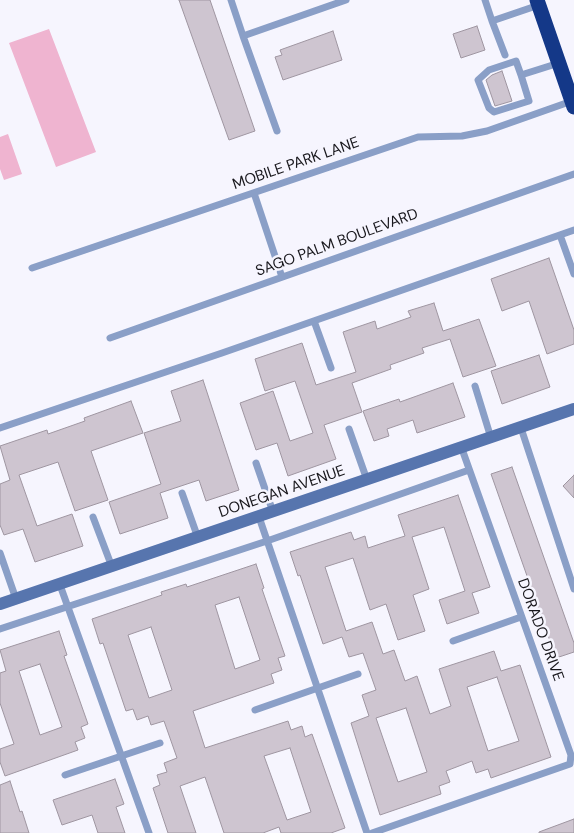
<!DOCTYPE html>
<style>
body{margin:0}
canvas{display:block;background:#f6f5fe}
</style>
<canvas width="574" height="833"></canvas>
<script>
const ctx = document.querySelector('canvas').getContext('2d');
ctx.lineJoin = 'round';
function paint(path, color) { ctx.fillStyle = color; ctx.fill(path, 'evenodd'); }
const shape = rows => new Path2D(rows.map(r => 'M' + r).join(''));
function stroke(path, color, width, dash) { ctx.strokeStyle = color; ctx.lineWidth = width; ctx.lineCap = dash ? 'butt' : 'round'; ctx.setLineDash(dash || []); ctx.stroke(path); }
function write(font, color, halo, rows, align = 'center') {
  ctx.font = font + ' "DM Sans",sans-serif'; ctx.lineWidth = 5; ctx.setLineDash([]); ctx.textBaseline = 'middle'; ctx.strokeStyle = halo; ctx.fillStyle = color; for (const [text, x, y, turn = 0] of rows) {
    ctx.save(); ctx.translate(x, y); ctx.rotate((+turn || 0) * Math.PI / 180); ctx.textAlign = isNaN(turn) ? turn : align; if (halo) ctx.strokeText(text, 0, 0); ctx.fillText(text, 0, 0); ctx.restore();
  }
}
paint(shape([
 [49,29,96,152,56,167,9,43],
 [8,134,22,174,4,180,0,169,0,137]
]), '#efb4d0');
const building = shape([
 [179,0,210,0,255,131,229,140,179,0],
 [477,26,485,50,461,58,453,34,477,26],
 [333,31,342,60,283,80,275,57,282,55,280,50,333,31],
 [502,71,512,101,495,106,486,80,492,75,502,71],
 [549,258,574,330,574,344,547,354,529,301,502,311,491,279,549,258],
 [434,303,443,331,479,319,496,366,463,377,450,339,422,348,424,353,390,365,391,369,352,383,362,412,324,425,336,459,288,476,277,443,256,450,240,403,273,391,290,441,313,433,295,381,265,391,255,359,302,343,316,385,356,372,343,332,375,321,377,329,411,317,408,311,434,303],
 [539,355,550,387,502,404,491,371,539,355],
 [203,380,239,490,206,501,199,480,160,493,168,518,120,534,109,502,161,484,144,433,181,421,171,391,203,380],
 [453,383,465,417,417,433,413,420,387,429,389,436,374,441,363,411,399,399,400,402,453,383],
 [131,401,143,433,91,451,108,500,75,511,58,462,19,475,37,526,72,514,83,546,35,562,23,529,4,535,0,525,0,484,10,480,0,446,47,430,48,434,85,421,84,418,131,401],
 [512,467,574,643,574,652,556,658,491,474,512,467],
 [574,475,574,498,563,486,574,475],
 [458,495,490,587,472,593,479,613,447,624,439,600,465,591,444,527,412,537,429,589,413,595,425,631,398,640,386,604,370,610,353,558,325,567,346,631,372,622,383,654,394,650,405,681,417,676,430,714,451,706,439,669,494,651,501,671,520,665,551,757,491,778,488,769,476,773,472,761,446,771,450,782,439,786,441,794,380,815,351,723,369,716,362,695,376,690,363,653,349,657,342,637,323,644,300,575,298,576,290,552,351,532,354,540,365,536,368,548,386,542,405,536,398,515,458,495],
 [497,677,519,741,488,751,467,687,497,677],
 [406,708,427,772,398,782,376,718,406,708],
 [256,564,264,588,262,589,285,656,278,658,282,670,271,674,274,683,193,711,205,748,288,721,291,730,302,726,305,737,312,734,345,828,331,833,281,833,279,827,263,833,224,833,205,777,180,786,196,833,168,833,153,788,160,785,157,775,167,772,164,763,177,758,164,721,151,725,148,716,137,720,133,709,126,711,103,643,100,644,92,619,162,595,161,592,186,584,187,587,256,564],
 [239,597,260,660,235,669,215,605,239,597],
 [151,627,172,690,149,698,128,635,151,627],
 [290,748,311,812,287,820,264,756,290,748],
 [59,631,67,655,64,656,88,724,81,727,85,738,75,742,78,750,5,776,0,762,0,749,14,744,0,703,0,673,6,671,0,650,59,631],
 [40,664,62,727,40,735,19,671,40,664],
 [115,779,124,804,116,807,125,833,98,833,92,815,62,825,53,800,115,779],
 [10,781,20,812,22,811,29,833,0,833,0,785,10,781],
 [574,819,574,833,539,833,539,832,574,819]
]);
paint(building, '#cec5d0');
stroke(building, '#9f96a1', 1);
stroke(shape([
 [231,0,243,36],
 [485,0,492,21,539,5],
 [492,21,505,55],
 [521,75,529,101,494,112,489,108,478,80,489,70,516,61,521,75,559,63],
 [277,131,243,36,346,0],
 [254,193,282,277],
 [560,235,574,274],
 [32,268,418,137,462,136,487,131,572,101],
 [314,321,331,368],
 [110,338,574,174],
 [475,386,491,438],
 [0,428,222,353,574,230],
 [521,428,574,589],
 [349,429,367,480],
 [256,463,273,512],
 [182,493,198,538],
 [93,517,112,567],
 [259,517,367,833],
 [0,553,16,599],
 [60,585,149,833],
 [0,629,267,541,469,470],
 [453,641,521,617],
 [255,710,358,674],
 [65,775,160,743],
 [372,833,570,764,571,755,462,449]
]), '#8a9fc7', 7);
stroke(shape([
 [0,604,574,409]
]), '#5775ae', 12);
stroke(shape([
 [537,0,574,107]
]), '#143888', 15);
write('15px', '#18171c', '#f6f5fe', [
 ["MOBILE PARK LANE",296,164,-19],
 ["SAGO PALM BOULEVARD",337,243,-20],
 ["DONEGAN AVENUE",282,492,-19],
 ["DORADO DRIVE",540,630,70]
]);
</script>
